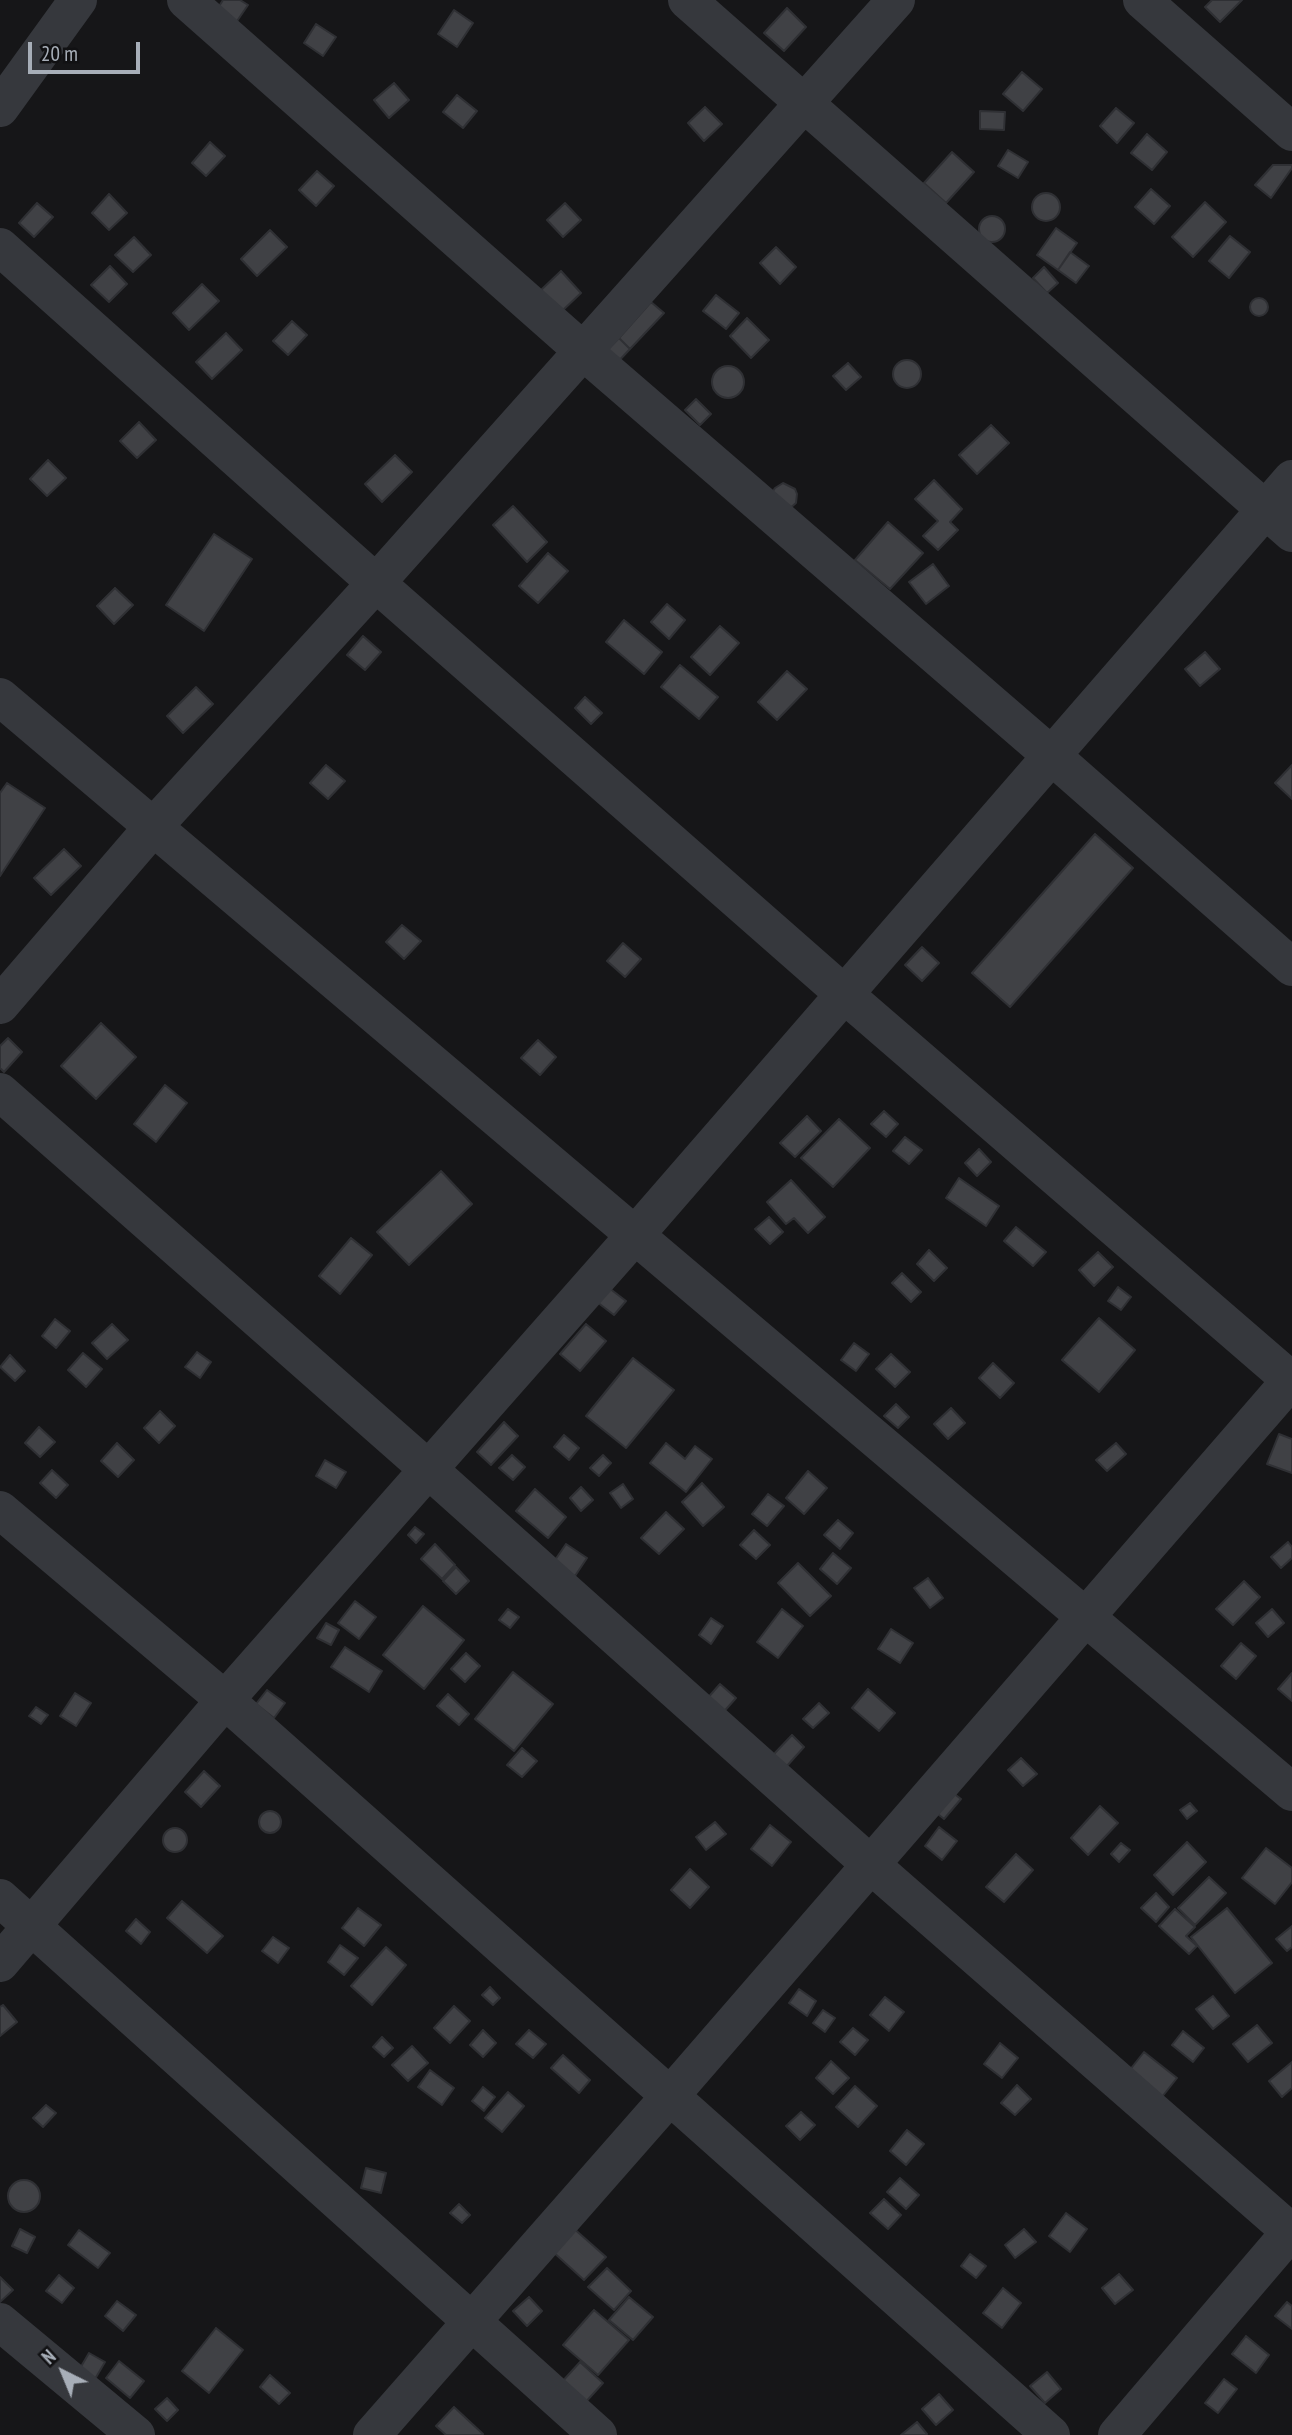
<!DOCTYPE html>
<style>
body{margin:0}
#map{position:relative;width:1292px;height:2435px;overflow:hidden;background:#161618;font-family:"PT Sans Narrow",sans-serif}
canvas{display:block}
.north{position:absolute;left:28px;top:2337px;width:70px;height:70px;-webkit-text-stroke:5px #111113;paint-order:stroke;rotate:317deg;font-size:19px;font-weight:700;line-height:28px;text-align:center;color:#a7aeb8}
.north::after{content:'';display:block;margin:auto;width:24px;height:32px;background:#a7aeb8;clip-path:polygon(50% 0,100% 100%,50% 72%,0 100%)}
.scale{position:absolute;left:28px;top:42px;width:112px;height:32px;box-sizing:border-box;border:4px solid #a7aeb8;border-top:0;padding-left:9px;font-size:21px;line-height:24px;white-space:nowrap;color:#a7aeb8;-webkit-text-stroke:5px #111113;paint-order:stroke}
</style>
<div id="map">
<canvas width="1292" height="2435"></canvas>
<div class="north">N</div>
<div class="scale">20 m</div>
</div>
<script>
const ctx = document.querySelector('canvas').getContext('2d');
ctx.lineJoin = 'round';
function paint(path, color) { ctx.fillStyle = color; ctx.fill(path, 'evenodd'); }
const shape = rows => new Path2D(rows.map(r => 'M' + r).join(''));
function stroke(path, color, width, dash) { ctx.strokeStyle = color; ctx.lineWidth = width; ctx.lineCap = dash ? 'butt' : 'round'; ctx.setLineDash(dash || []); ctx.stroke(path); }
const building = shape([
 [223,0,240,0,248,5,235,24,216,11,223,0],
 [1212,0,1242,0,1220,22,1205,7,1212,0],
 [787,8,806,27,784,51,764,33,787,8],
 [454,10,473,23,457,47,438,34,454,10],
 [316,24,336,37,323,56,304,43,316,24],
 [1022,72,1042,89,1023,111,1003,94,1022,72],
 [394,83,409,100,389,118,374,100,394,83],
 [457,95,477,111,463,128,443,112,457,95],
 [705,107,722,124,704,141,688,123,705,107],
 [1116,108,1134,123,1117,143,1100,126,1116,108],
 [980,111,1005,112,1004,130,980,129,980,111],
 [1147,134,1167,152,1152,170,1131,153,1147,134],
 [210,142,225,156,206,176,192,163,210,142],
 [1008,150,1028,162,1018,178,998,166,1008,150],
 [952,152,974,172,946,203,924,183,952,152],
 [1273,165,1292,165,1292,168,1271,198,1255,185,1273,165],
 [317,171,334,186,316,206,299,190,317,171],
 [1151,189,1170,206,1154,224,1135,207,1151,189],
 '1032 207a14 14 0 1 1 28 0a14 14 0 1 1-28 0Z',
 [109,194,127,213,109,230,92,213,109,194],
 [1205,202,1226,222,1193,257,1172,237,1205,202],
 [37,203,53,217,34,237,19,223,37,203],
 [565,203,581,220,563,237,547,220,565,203],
 '979 229a13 13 0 1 1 26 0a13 13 0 1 1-26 0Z',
 [1056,228,1077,243,1058,270,1037,255,1056,228],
 [270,230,287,247,257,276,241,259,270,230],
 [1230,236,1250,252,1229,278,1209,261,1230,236],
 [134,237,151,255,133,272,115,255,134,237],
 [776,247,796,267,780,284,760,263,776,247],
 [1070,252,1089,266,1076,283,1058,270,1070,252],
 [110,266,127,284,109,302,91,285,110,266],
 [1044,267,1058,283,1047,293,1033,278,1044,267],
 [561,271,581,293,561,312,541,290,561,271],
 [202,284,219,301,189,330,173,313,202,284],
 [716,295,739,313,726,329,703,311,716,295],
 '1250 307a9 9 0 1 1 18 0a9 9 0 1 1-18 0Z',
 [651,302,664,313,630,349,619,338,651,302],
 [747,318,769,340,751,358,730,336,747,318],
 [292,321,307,335,288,355,273,341,292,321],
 [226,333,242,350,212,379,196,362,226,333],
 [619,338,630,349,613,367,601,356,619,338],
 '893 374a14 14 0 1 1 28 0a14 14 0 1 1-28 0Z',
 [848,363,861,377,846,390,833,376,848,363],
 '712 382a16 16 0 1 1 32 0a16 16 0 1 1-32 0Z',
 [696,399,711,414,700,425,685,410,696,399],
 [139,422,156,440,137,458,120,441,139,422],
 [991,425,1009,443,977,474,959,455,991,425],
 [395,455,412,472,382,502,365,484,395,455],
 [48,460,66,478,47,496,30,479,48,460],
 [934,480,962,509,950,522,958,530,938,550,923,536,938,521,915,499,934,480],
 [783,483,795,489,797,494,796,503,789,509,771,494,775,488,783,483],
 [513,506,547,542,527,562,493,525,513,506],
 [888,522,923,553,890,589,855,560,888,522],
 [214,534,252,559,204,631,166,605,214,534],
 [548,553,568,571,538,603,519,586,548,553],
 [933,564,949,586,926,604,909,582,933,564],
 [115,588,133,605,114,624,97,606,115,588],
 [667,604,685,620,669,639,651,622,667,604],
 [624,620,662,652,644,674,606,642,624,620],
 [720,626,739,643,710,675,691,657,720,626],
 [363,636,381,652,365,670,347,655,363,636],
 [1205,652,1220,669,1200,686,1185,669,1205,652],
 [680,665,718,697,699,719,661,687,680,665],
 [787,671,807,689,777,720,758,702,787,671],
 [196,687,213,704,183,733,167,716,196,687],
 [585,697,602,713,591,724,575,708,585,697],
 [326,765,345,781,328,799,310,783,326,765],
 [1292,765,1292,799,1275,783,1292,765],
 [7,783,45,808,0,876,0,793,7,783],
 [1095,834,1133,868,1010,1007,972,973,1095,834],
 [64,849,81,866,51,895,34,878,64,849],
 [402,925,421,941,404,959,386,942,402,925],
 [623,943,641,959,625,977,607,961,623,943],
 [922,947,939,963,922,981,905,965,922,947],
 [101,1023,136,1057,96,1099,61,1066,101,1023],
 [8,1038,22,1052,4,1072,0,1068,0,1046,8,1038],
 [538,1040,556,1057,540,1075,521,1058,538,1040],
 [165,1085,187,1103,156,1142,134,1124,165,1085],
 [884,1111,898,1124,886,1137,871,1124,884,1111],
 [807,1116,821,1131,795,1157,780,1143,807,1116],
 [839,1119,870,1148,833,1187,801,1158,839,1119],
 [905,1137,922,1150,909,1164,893,1151,905,1137],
 [979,1149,991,1162,977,1176,965,1163,979,1149],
 [441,1171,472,1204,409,1265,377,1232,441,1171],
 [959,1178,999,1206,986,1226,946,1198,959,1178],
 [791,1180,825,1217,808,1233,794,1218,786,1224,767,1202,791,1180],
 [769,1217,783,1232,770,1244,755,1229,769,1217],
 [1016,1227,1046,1252,1033,1266,1004,1241,1016,1227],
 [351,1238,372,1255,340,1294,319,1276,351,1238],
 [929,1250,947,1268,934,1281,917,1264,929,1250],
 [1098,1252,1113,1267,1094,1286,1079,1270,1098,1252],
 [902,1273,921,1292,911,1302,892,1283,902,1273],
 [1118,1287,1131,1297,1121,1310,1108,1301,1118,1287],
 [609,1288,626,1301,614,1315,597,1302,609,1288],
 [1099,1318,1135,1350,1099,1392,1062,1360,1099,1318],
 [55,1319,70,1331,56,1348,42,1336,55,1319],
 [112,1324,128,1340,107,1359,92,1343,112,1324],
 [586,1324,606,1341,580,1371,560,1354,586,1324],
 [854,1343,869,1354,856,1371,841,1360,854,1343],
 [197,1352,211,1362,200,1378,185,1367,197,1352],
 [83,1353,102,1369,86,1387,68,1370,83,1353],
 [891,1354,910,1372,895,1387,876,1369,891,1354],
 [10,1355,25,1371,15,1381,0,1367,10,1355],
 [633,1358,674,1390,626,1448,586,1416,633,1358],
 [993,1363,1014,1383,1000,1398,979,1378,993,1363],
 [896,1404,909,1417,898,1428,884,1416,896,1404],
 [951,1408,965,1423,948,1439,934,1424,951,1408],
 [160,1411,175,1426,159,1443,144,1428,160,1411],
 [504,1422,518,1436,491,1465,477,1452,504,1422],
 [39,1427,55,1442,40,1457,25,1443,39,1427],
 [1279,1434,1292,1439,1292,1473,1267,1464,1279,1434],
 [564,1435,579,1448,569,1460,554,1447,564,1435],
 [117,1443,134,1460,118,1477,101,1461,117,1443],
 [666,1443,685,1459,695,1446,712,1459,686,1492,650,1463,666,1443],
 [1116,1443,1126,1454,1107,1471,1096,1460,1116,1443],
 [512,1455,525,1467,513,1480,499,1468,512,1455],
 [603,1455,611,1463,599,1476,590,1468,603,1455],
 [325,1460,346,1472,336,1488,316,1476,325,1460],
 [52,1470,68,1485,56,1498,40,1483,52,1470],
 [808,1471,827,1488,804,1514,786,1498,808,1471],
 [702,1483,724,1507,703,1526,682,1502,702,1483],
 [623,1484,633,1499,621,1508,610,1493,623,1484],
 [581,1487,593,1500,581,1511,570,1498,581,1487],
 [535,1489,566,1517,548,1538,516,1511,535,1489],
 [768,1494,784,1506,767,1526,752,1514,768,1494],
 [666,1512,684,1529,659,1554,641,1538,666,1512],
 [838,1520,853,1533,840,1549,824,1535,838,1520],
 [415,1527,424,1534,416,1543,408,1535,415,1527],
 [754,1530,770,1545,756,1559,740,1545,754,1530],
 [1288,1542,1292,1547,1292,1558,1281,1568,1271,1557,1288,1542],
 [435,1544,455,1565,442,1579,421,1559,435,1544],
 [566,1544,587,1558,575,1576,553,1563,566,1544],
 [833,1553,851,1568,837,1584,820,1569,833,1553],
 [798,1563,831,1596,810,1616,778,1583,798,1563],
 [456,1567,469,1581,456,1594,443,1581,456,1567],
 [928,1578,943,1598,930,1608,914,1588,928,1578],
 [1244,1581,1260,1597,1233,1625,1216,1609,1244,1581],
 [355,1601,376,1617,359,1639,338,1623,355,1601],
 [423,1606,464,1640,424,1689,383,1655,423,1606],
 [508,1609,519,1617,510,1628,499,1620,508,1609],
 [782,1609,803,1626,778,1658,757,1642,782,1609],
 [1272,1609,1284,1623,1268,1637,1256,1623,1272,1609],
 [711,1618,723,1626,711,1644,699,1635,711,1618],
 [326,1623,339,1630,331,1645,317,1638,326,1623],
 [891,1629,913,1643,900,1663,878,1649,891,1629],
 [1241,1643,1256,1656,1236,1679,1221,1666,1241,1643],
 [345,1647,382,1671,369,1692,331,1667,345,1647],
 [466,1653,480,1666,465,1682,451,1669,466,1653],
 [513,1672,553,1704,514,1751,475,1719,513,1672],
 [1292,1673,1292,1701,1278,1689,1292,1673],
 [720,1684,736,1698,721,1715,705,1701,720,1684],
 [868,1689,895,1713,879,1731,852,1708,868,1689],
 [267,1690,285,1703,274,1718,256,1704,267,1690],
 [75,1693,91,1703,76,1726,60,1716,75,1693],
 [448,1694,469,1714,459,1725,437,1706,448,1694],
 [819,1703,829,1713,813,1728,803,1719,819,1703],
 [36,1707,48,1715,41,1724,29,1716,36,1707],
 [792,1735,804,1747,786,1767,773,1755,792,1735],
 [522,1748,537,1761,522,1777,507,1765,522,1748],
 [1021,1758,1037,1774,1023,1786,1008,1770,1021,1758],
 [204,1771,220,1786,201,1807,185,1792,204,1771],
 [944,1786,961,1799,944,1819,928,1806,944,1786],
 [1190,1803,1197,1811,1187,1819,1180,1810,1190,1803],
 [1100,1806,1118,1823,1088,1855,1071,1838,1100,1806],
 '259 1822a11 11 0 1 1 22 0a11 11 0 1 1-22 0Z',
 [715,1822,726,1834,706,1850,696,1837,715,1822],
 [770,1825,791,1842,772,1866,751,1849,770,1825],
 [939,1827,957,1841,942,1860,925,1846,939,1827],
 '163 1840a12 12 0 1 1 24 0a12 12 0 1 1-24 0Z',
 [1187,1842,1206,1862,1173,1895,1154,1875,1187,1842],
 [1121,1843,1130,1850,1119,1862,1111,1854,1121,1843],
 [1266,1848,1292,1868,1292,1882,1275,1904,1242,1878,1266,1848],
 [1016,1854,1033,1870,1004,1902,986,1887,1016,1854],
 [690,1869,709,1887,690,1908,671,1890,690,1869],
 [1209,1877,1226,1893,1195,1925,1178,1908,1209,1877],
 [1156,1893,1169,1907,1156,1922,1141,1908,1156,1893],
 [182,1901,223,1936,207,1953,167,1918,182,1901],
 [358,1908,381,1925,364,1946,342,1928,358,1908],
 [1227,1908,1272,1963,1235,1993,1191,1937,1227,1908],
 [1175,1909,1195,1927,1186,1936,1197,1946,1189,1954,1159,1926,1175,1909],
 [136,1919,150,1932,141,1944,126,1931,136,1919],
 [1292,1926,1292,1947,1287,1951,1276,1939,1292,1926],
 [273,1937,289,1948,278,1963,262,1951,273,1937],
 [340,1945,358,1958,344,1975,328,1962,340,1945],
 [386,1947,406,1965,372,2005,351,1986,386,1947],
 [490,1987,500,1998,493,2005,482,1995,490,1987],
 [799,1989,816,2001,807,2016,789,2003,799,1989],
 [1213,1996,1229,2016,1213,2029,1196,2009,1213,1996],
 [885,1997,904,2012,889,2031,870,2015,885,1997],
 [3,2005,17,2022,0,2036,0,2007,3,2005],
 [454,2006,470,2021,450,2043,434,2028,454,2006],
 [823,2010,835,2018,825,2032,813,2023,823,2010],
 [1257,2025,1272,2043,1248,2062,1233,2044,1257,2025],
 [853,2028,868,2040,855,2055,840,2042,853,2028],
 [483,2030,496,2043,483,2057,470,2045,483,2030],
 [529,2030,546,2044,533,2058,516,2044,529,2030],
 [1183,2031,1204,2048,1193,2062,1172,2045,1183,2031],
 [382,2037,393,2048,384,2057,373,2047,382,2037],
 [1000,2043,1018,2058,1002,2078,984,2064,1000,2043],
 [412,2046,428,2063,408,2081,392,2065,412,2046],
 [1144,2052,1177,2078,1158,2102,1125,2076,1144,2052],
 [563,2055,590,2080,579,2093,551,2068,563,2055],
 [831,2061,849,2078,833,2094,816,2078,831,2061],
 [1292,2062,1292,2088,1282,2097,1269,2081,1292,2062],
 [430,2070,454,2088,442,2105,418,2087,430,2070],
 [1017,2085,1031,2099,1015,2115,1001,2103,1017,2085],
 [855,2086,877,2106,858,2127,836,2107,855,2086],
 [483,2087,495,2097,484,2111,472,2101,483,2087],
 [508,2092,524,2106,502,2132,485,2118,508,2092],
 [46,2105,56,2113,43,2127,33,2118,46,2105],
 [801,2112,815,2125,800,2140,786,2126,801,2112],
 [907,2130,924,2144,906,2165,890,2151,907,2130],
 [366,2168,386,2173,381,2193,361,2188,366,2168],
 [900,2178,919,2195,906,2209,887,2192,900,2178],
 '8 2196a16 16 0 1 1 32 0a16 16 0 1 1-32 0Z',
 [884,2199,901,2215,888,2229,870,2213,884,2199],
 [459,2204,470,2215,462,2223,450,2213,459,2204],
 [1066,2213,1087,2229,1070,2252,1049,2236,1066,2213],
 [572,2227,606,2257,584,2280,551,2250,572,2227],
 [20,2229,35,2237,27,2253,12,2246,20,2229],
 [1024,2229,1036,2242,1015,2258,1005,2245,1024,2229],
 [79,2230,110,2253,98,2268,68,2245,79,2230],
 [970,2254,986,2266,976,2278,961,2266,970,2254],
 [607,2268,631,2291,614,2310,588,2287,607,2268],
 [1119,2274,1133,2290,1115,2304,1102,2288,1119,2274],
 [59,2275,74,2288,62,2303,46,2291,59,2275],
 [0,2277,13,2290,0,2302,0,2277],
 [1003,2288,1021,2303,1002,2328,983,2313,1003,2288],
 [529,2297,542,2311,527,2326,513,2311,529,2297],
 [629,2297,653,2317,633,2340,609,2320,629,2297],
 [117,2301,136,2315,123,2331,105,2316,117,2301],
 [1287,2302,1292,2306,1292,2329,1275,2316,1287,2302],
 [594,2310,629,2340,598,2375,563,2345,594,2310],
 [216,2328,243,2350,209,2393,182,2371,216,2328],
 [1246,2336,1269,2355,1256,2373,1232,2354,1246,2336],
 [89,2353,105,2362,95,2379,79,2370,89,2353],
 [119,2361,144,2381,130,2398,106,2378,119,2361],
 [580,2362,603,2383,583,2405,560,2384,580,2362],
 [1047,2372,1061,2389,1045,2403,1030,2386,1047,2372],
 [270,2375,290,2393,279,2404,260,2387,270,2375],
 [1224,2379,1237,2389,1218,2413,1205,2403,1224,2379],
 [939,2394,953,2410,936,2425,922,2409,939,2394],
 [167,2398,178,2410,167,2421,155,2409,167,2398],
 [454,2407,483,2434,482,2435,446,2435,436,2426,454,2407],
 [917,2422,927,2434,926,2435,901,2435,917,2422]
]);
paint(building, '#404145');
stroke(building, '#2f3034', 2);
stroke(shape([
 [186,0,582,350,1052,756,1292,967],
 [687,0,1292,533],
 [1142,0,1292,132],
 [0,108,78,0],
 [0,247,376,583,844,994,1292,1381],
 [0,697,1292,1792],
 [0,1005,154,826,376,583,896,0],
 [0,1092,428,1469,870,1864,1292,2233],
 [0,1510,225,1700,1051,2435],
 [0,1898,598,2435],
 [0,1963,225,1700,636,1234,1292,479],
 [0,2322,136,2435],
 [372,2435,670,2096,1292,1379],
 [1117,2435,1292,2230]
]), '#36383d', 38);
</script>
